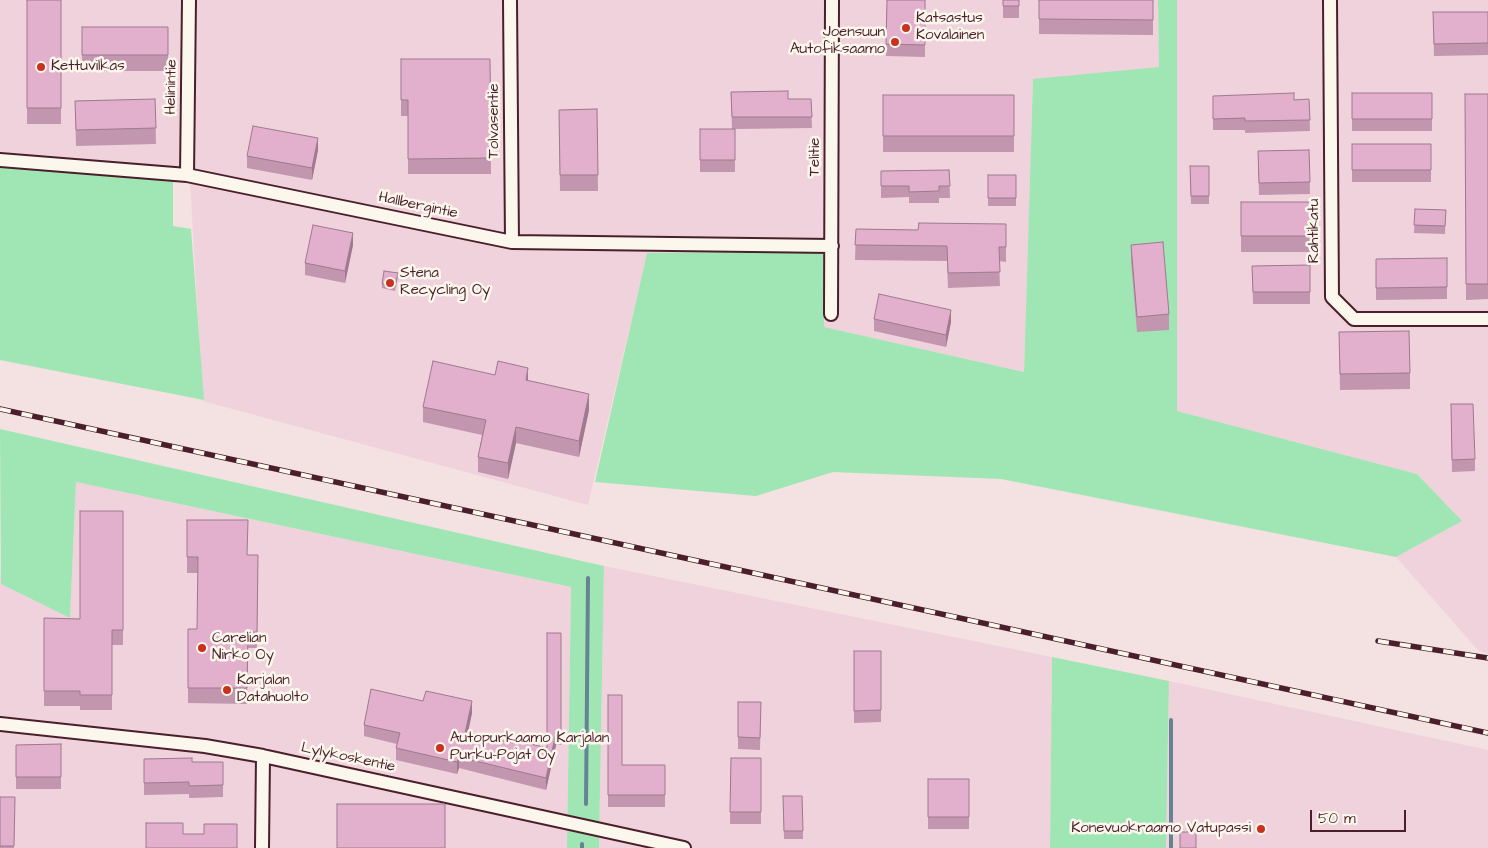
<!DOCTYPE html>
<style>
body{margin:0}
#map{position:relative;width:1488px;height:848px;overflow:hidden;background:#f4e1e2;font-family:"Architects Daughter",sans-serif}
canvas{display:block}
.scale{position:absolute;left:1310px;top:810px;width:96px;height:22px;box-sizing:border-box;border:2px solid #4a1f2b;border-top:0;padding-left:6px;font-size:15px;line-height:18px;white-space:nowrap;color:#4a1f2b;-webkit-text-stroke:4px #fbf7ec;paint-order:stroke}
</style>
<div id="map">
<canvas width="1488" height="848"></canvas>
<div class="scale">50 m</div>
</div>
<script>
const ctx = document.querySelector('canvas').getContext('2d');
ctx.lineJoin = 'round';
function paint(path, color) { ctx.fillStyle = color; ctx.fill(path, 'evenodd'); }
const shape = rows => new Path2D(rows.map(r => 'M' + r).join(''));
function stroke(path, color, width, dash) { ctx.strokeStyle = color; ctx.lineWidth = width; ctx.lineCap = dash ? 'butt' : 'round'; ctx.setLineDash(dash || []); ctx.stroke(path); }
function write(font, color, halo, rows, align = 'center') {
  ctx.font = font + ' "Architects Daughter",sans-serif'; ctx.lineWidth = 5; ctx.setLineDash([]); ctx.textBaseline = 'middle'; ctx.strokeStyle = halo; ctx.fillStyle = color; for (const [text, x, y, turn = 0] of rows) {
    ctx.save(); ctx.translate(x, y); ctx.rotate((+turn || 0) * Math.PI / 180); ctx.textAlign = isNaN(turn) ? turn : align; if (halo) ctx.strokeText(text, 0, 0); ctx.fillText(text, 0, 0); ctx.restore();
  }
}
paint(shape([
 [0,0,1158,0,1159,67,1033,80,1024,372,824,327,823,251,647,253,588,505,203,401,190,181,0,164],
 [1177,0,1488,0,1488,654,1478,650,1396,557,1461,521,1417,474,1177,411],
 [76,482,571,587,567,848,0,848,0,566,1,584,70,618],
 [604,566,1052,657,1050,848,599,848],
 [1169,681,1488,750,1488,848,1166,848]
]), '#efd2db');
paint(shape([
 [1158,0,1177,0,1177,411,1417,474,1462,521,1396,557,1001,479,833,472,756,496,595,482,647,253,823,251,824,327,1024,372,1033,79,1159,67],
 [0,164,173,179,173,226,191,229,204,400,0,360],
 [0,429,604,566,599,848,567,848,571,587,76,482,70,618,1,584],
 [1052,657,1169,681,1166,848,1050,848]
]), '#a0e6b4');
stroke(shape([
 [586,804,588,578],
 [582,844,582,848],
 [1171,848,1171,720]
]), '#668393', 4);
const street = shape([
 [510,0,512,242],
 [1330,0,1332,297,1354,319,1488,319],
 [0,160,187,175,512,242,832,246],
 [187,175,189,0],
 [831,314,832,0],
 [0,724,205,746,263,756,684,848],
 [262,848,263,756]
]);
stroke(street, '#4a1f2b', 16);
stroke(street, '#fbf7ec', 12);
const rail = shape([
 [0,409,1488,733],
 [1378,641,1488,658]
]);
stroke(rail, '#4a1f2b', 5.5);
stroke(rail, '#fbf7ec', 4, [11]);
paint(shape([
 [27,0,61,0,61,124,27,124],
 [887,0,925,0,925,57,886,56],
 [1003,0,1019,0,1019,18,1003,18],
 [1039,0,1153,0,1153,35,1039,34],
 [1433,12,1488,12,1488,55,1434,56],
 [82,27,168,27,168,71,82,71],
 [401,59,490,59,491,174,408,174,408,116,401,116],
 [731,92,788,99,811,99,812,128,735,129,735,172,700,172,700,129,732,129],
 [1352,93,1432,93,1432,131,1352,131],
 [1465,94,1488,94,1488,299,1466,300],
 [883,95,1014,95,1014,152,883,152],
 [1213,96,1294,100,1309,99,1310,131,1245,133,1245,130,1213,130],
 [155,99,156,144,76,146,75,101],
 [597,109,598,191,560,191,559,110],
 [1352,144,1431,144,1431,182,1352,182],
 [318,150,312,180,247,168,247,156],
 [1309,150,1310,194,1259,195,1258,151],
 [1190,166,1209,166,1209,204,1191,204],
 [949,170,950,198,939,198,939,203,909,203,909,197,881,198,881,171],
 [988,175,1016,175,1016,206,988,206],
 [1241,202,1315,202,1315,252,1241,252],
 [1415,209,1446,210,1445,234,1414,233],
 [1006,224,1006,262,999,261,1000,286,948,288,947,261,855,260,856,229,918,230],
 [353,245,345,283,305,275,305,263],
 [1131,245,1169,314,1169,330,1137,332,1131,261],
 [1447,258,1447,299,1376,300,1376,259],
 [1310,265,1310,304,1253,304,1252,266],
 [398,277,395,291,382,288,382,284],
 [874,319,951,322,946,347,874,331],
 [1339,332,1410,373,1410,389,1340,390],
 [495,375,528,381,589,410,579,457,516,443,508,479,478,472,478,457,482,435,423,422,423,407],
 [1451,404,1475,459,1475,471,1452,472],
 [123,511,123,645,112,645,112,710,80,710,80,706,44,706,44,618,80,619],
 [187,520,247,555,258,555,257,648,248,648,247,704,188,703,188,629,197,629,198,573,187,573],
 [561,633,561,745,556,745,546,790,459,768,457,774,396,760,396,748,397,744,364,736,364,725,472,713,468,733,513,743,547,748],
 [854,651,881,651,881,722,854,723],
 [608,695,622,765,665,765,665,807,608,807],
 [738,702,761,702,760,750,738,749],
 [61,744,61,789,16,789,16,745],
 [731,758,761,758,761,824,730,824],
 [144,759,192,762,223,762,223,797,189,798,189,794,144,795],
 [928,779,969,779,969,829,928,829],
 [783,796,802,796,803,839,784,839],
 [0,797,15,797,14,848,0,848]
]), '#c296af');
paint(shape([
 [318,138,318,150,312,180,312,168],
 [353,233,353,245,345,283,345,271],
 [951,310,951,322,946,347,946,335],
 [528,368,528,384,526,380],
 [589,394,589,410,579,457,579,441],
 [516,427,516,443,508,479,508,463],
 [472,701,472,713,465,745,465,733],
 [556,733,556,745,546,790,546,778],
 [459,757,459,768,457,774,457,762]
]), '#9e7a8f');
const building = shape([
 [27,0,61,0,61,108,27,108,27,0],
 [887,0,925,0,925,45,886,44,887,0],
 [1003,0,1019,0,1019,6,1003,6,1003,0],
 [1039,0,1153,0,1153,20,1039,19,1039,0],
 [1433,12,1488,12,1488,43,1434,44,1433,12],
 [82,27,168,27,168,55,82,55,82,27],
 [401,59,490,59,491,158,408,159,408,100,401,100,401,59],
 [788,91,788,99,811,99,812,117,732,117,731,92,788,91],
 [1294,93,1294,100,1309,99,1310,120,1245,121,1245,118,1213,119,1213,96,1294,93],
 [1352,93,1432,93,1432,119,1352,119,1352,93],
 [1465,94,1488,94,1488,284,1466,284,1465,94],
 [883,95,1014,95,1014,136,883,136,883,95],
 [155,99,156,128,76,130,75,101,155,99],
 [597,109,598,175,560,175,559,110,597,109],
 [253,126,318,138,312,168,247,156,253,126],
 [700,129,735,129,735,160,700,160,700,129],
 [1352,144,1431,144,1431,170,1352,170,1352,144],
 [1309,150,1310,182,1259,183,1258,151,1309,150],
 [1190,166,1209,166,1209,196,1191,196,1190,166],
 [949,170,950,186,939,186,939,191,909,192,909,186,881,186,881,171,949,170],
 [988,175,1016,175,1016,198,988,198,988,175],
 [1241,202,1315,202,1315,236,1241,236,1241,202],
 [1415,209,1446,210,1445,226,1414,225,1415,209],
 [919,223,1006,224,1006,247,999,247,1000,272,948,273,947,246,855,245,856,229,918,230,919,223],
 [313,225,353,233,345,271,305,263,313,225],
 [1163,242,1169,314,1137,317,1131,245,1163,242],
 [1447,258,1447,287,1376,288,1376,259,1447,258],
 [1310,265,1310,292,1253,292,1252,266,1310,265],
 [384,271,398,273,395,286,382,284,384,271],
 [879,294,951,310,946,335,874,319,879,294],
 [1409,331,1410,373,1340,374,1339,332,1409,331],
 [433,361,495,375,498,361,528,368,526,380,589,394,579,441,516,427,508,463,478,457,486,420,423,407,433,361],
 [1451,404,1473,404,1475,459,1452,460,1451,404],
 [80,511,123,511,123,630,112,630,112,695,80,695,80,691,44,691,44,618,80,619,80,511],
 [187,520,248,520,247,555,258,555,257,632,248,632,247,688,188,688,188,629,197,629,198,557,187,557,187,520],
 [547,633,561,633,561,733,556,733,546,778,459,757,457,762,396,748,400,733,364,725,371,689,423,701,426,691,472,701,465,733,513,743,514,740,547,748,547,633],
 [854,651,881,651,881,710,854,711,854,651],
 [608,695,622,695,622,765,665,765,665,795,608,795,608,695],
 [738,702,761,702,760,738,738,737,738,702],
 [61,744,61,777,16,777,16,745,61,744],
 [192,758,192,762,223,762,223,785,189,786,189,782,144,783,144,759,192,758],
 [731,758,761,758,761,812,730,812,731,758],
 [928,779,969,779,969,817,928,817,928,779],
 [783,796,802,796,803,831,784,831,783,796],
 [0,797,15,797,14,846,0,846,0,797],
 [337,804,445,804,445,848,337,848,337,804],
 [146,823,183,823,183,834,204,834,204,824,237,824,237,848,146,848,146,823],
 [1180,832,1196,832,1196,848,1180,848,1180,832]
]);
paint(building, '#e2afcc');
stroke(building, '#9e7a8f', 1);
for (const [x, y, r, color] of [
 [906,28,5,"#c8321e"],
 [895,42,5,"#c8321e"],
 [41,67,5,"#c8321e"],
 [390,283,5,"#c8321e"],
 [202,648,5,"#c8321e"],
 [227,690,5,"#c8321e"],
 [440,748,5,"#c8321e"],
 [1261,829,5,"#c8321e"]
]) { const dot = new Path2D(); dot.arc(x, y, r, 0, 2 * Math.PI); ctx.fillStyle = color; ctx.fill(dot); stroke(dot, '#fbf7ec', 2); }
write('15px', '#4a1f2b', '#fbf7ec', [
 ["Katsastus",916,19],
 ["Kovalainen",916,36],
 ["Joensuun",885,33,"right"],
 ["Autofiksaamo",885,50,"right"],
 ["Kettuvilkas",51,67],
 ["Stena",400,274],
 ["Recycling Oy",400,291],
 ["Carelian",212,639],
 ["Nirko Oy",212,656],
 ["Karjalan",237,681],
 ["Datahuolto",237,698],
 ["Autopurkaamo Karjalan",450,739],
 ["Purku-Pojat Oy",450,756],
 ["Konevuokraamo Vatupassi",1251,829,"right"]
], 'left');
write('15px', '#4a1f2b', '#fbf7ec', [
 ["Helinintie",172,87,-89],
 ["Tolvasentie",495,121,-90],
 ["Telitie",816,157,-90],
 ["Hallbergintie",418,206,12],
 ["Rahtikatu",1315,231,-90],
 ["Lylykoskentie",348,758,12]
]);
</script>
